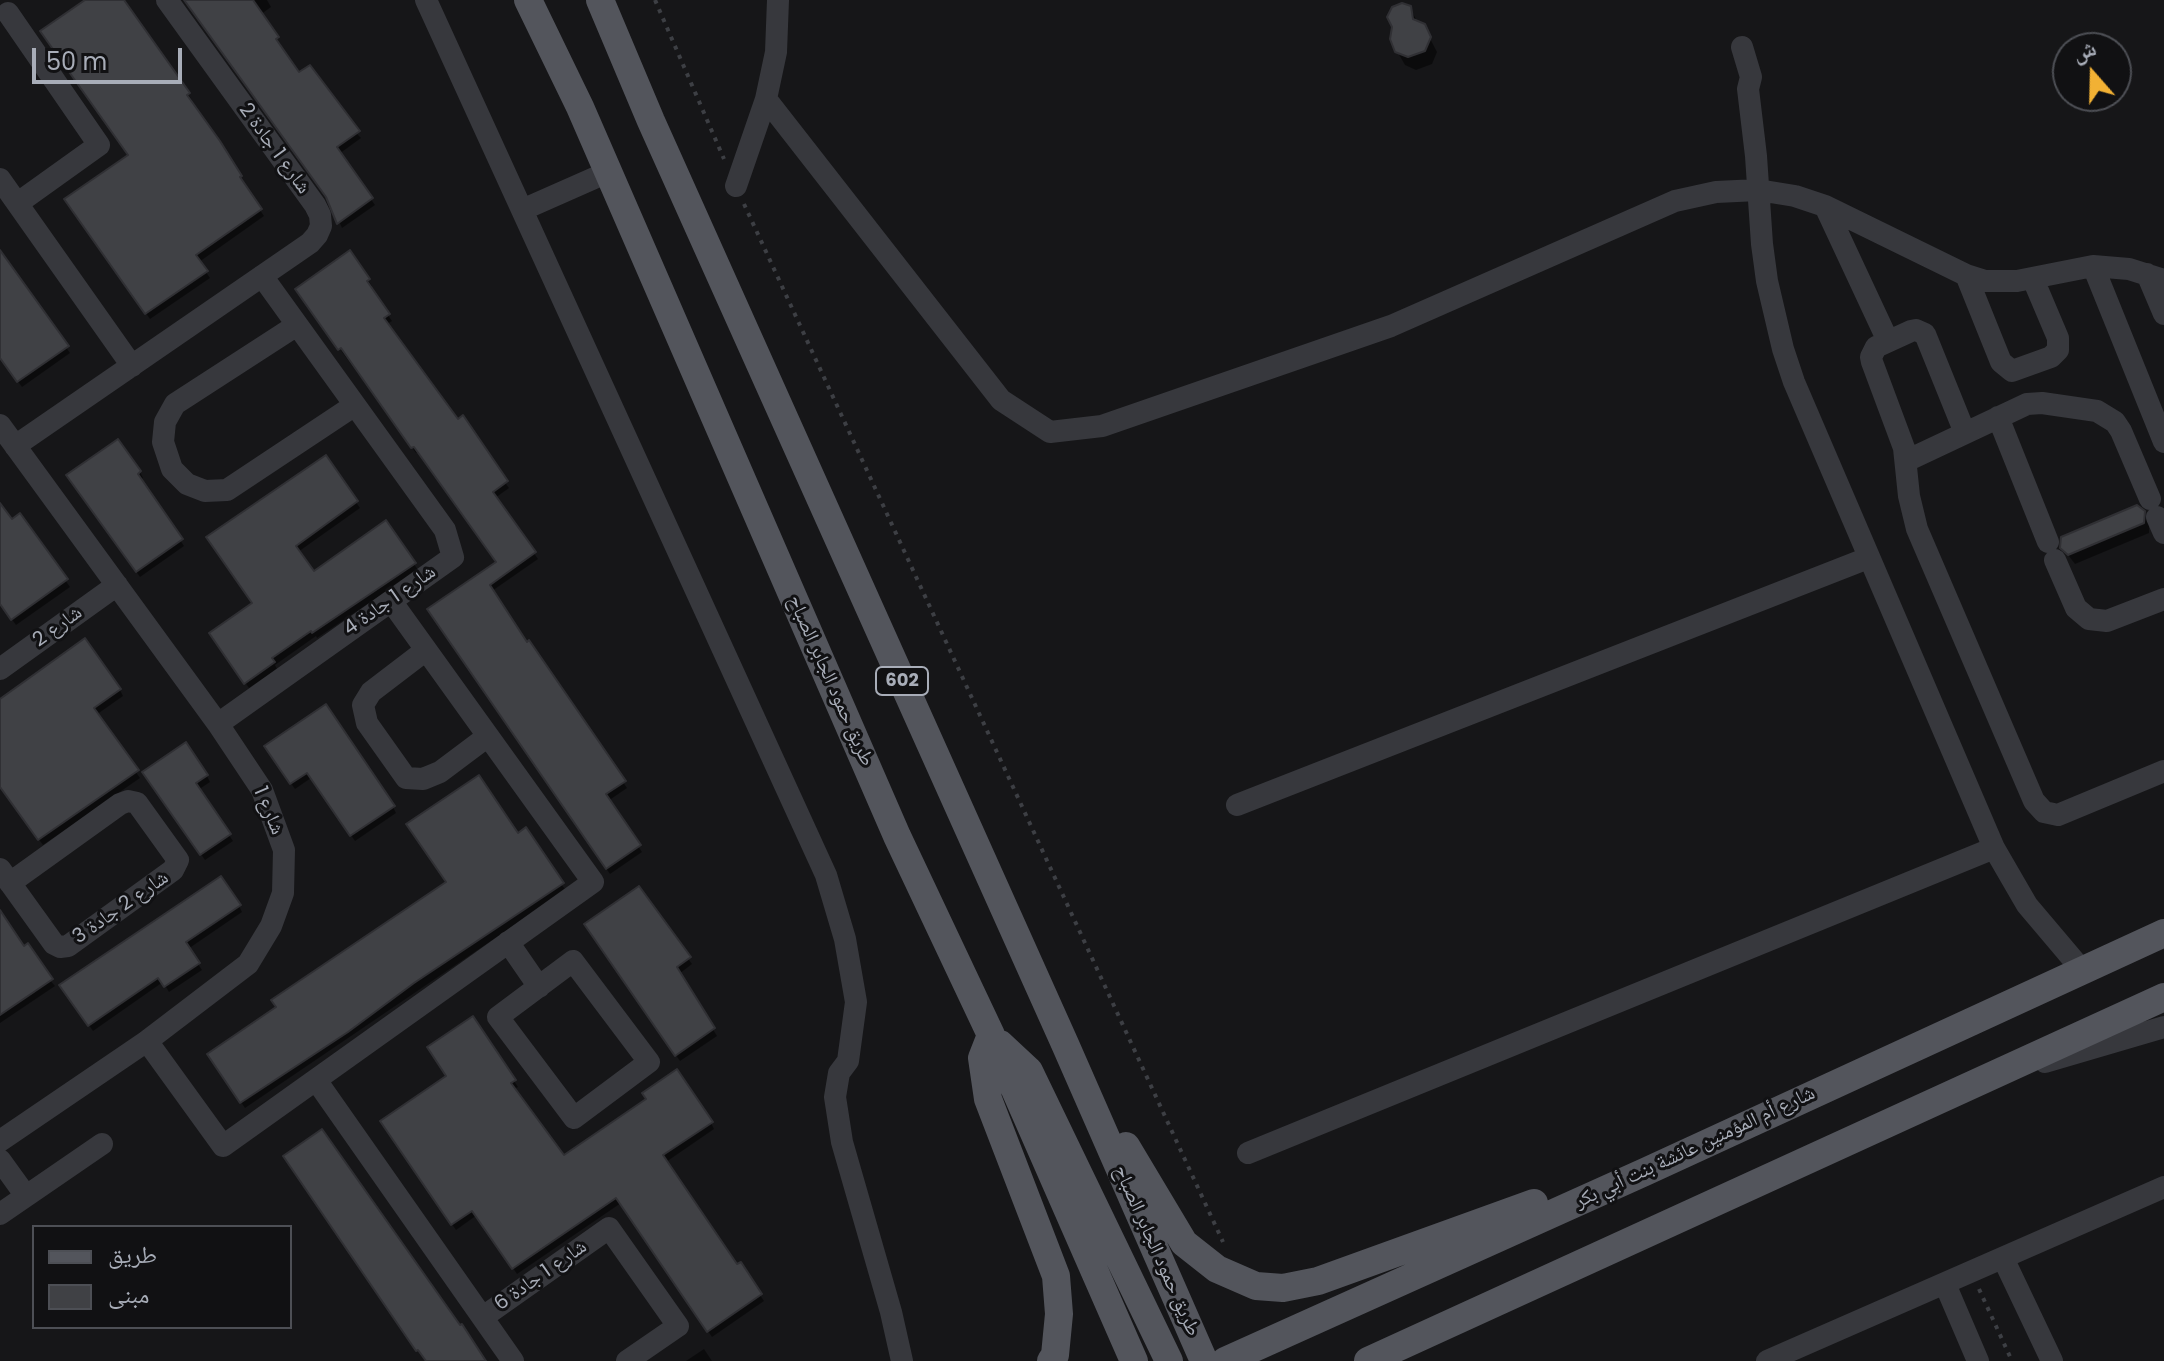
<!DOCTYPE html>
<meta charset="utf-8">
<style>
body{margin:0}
#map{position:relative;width:2164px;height:1361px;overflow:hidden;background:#161618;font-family:Poppins,"Noto Naskh Arabic",sans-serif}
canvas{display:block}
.legend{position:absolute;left:32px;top:1225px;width:260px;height:104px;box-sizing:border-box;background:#111113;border:2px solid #4d4f55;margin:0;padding:10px 14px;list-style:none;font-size:24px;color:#a8adb8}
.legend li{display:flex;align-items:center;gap:16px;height:40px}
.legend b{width:40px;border:2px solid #4d4f55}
.north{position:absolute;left:2052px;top:32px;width:80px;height:80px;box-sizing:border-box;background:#111113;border:2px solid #4d4f55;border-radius:50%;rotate:340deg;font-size:22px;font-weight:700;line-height:32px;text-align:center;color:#a8adb8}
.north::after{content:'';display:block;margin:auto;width:28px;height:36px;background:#f2b134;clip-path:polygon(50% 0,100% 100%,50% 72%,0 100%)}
.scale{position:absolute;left:32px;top:48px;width:150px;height:36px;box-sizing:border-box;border:4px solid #a8adb8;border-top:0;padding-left:10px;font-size:24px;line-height:28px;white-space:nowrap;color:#a8adb8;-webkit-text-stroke:6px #111113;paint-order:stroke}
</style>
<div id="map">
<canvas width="2164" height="1361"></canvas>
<ul class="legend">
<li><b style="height:10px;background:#53555c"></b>طريق</li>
<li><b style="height:22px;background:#404145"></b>مبنى</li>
</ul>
<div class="north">ش</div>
<div class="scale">50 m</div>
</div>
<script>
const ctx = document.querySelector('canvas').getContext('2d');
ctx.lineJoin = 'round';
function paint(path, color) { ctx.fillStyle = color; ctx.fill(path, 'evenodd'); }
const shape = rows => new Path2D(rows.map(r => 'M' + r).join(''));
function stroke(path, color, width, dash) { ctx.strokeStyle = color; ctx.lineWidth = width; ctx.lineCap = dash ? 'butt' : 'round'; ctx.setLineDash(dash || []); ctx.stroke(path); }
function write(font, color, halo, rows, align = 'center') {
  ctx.font = font + ' Poppins,"Noto Naskh Arabic",sans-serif'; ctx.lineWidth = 6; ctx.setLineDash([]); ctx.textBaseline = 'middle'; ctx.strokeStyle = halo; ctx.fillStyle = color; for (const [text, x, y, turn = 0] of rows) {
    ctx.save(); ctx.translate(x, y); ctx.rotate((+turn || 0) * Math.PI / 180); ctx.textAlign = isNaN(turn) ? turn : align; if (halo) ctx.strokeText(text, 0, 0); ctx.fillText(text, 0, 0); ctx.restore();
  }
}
paint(shape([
 [88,0,121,0,188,94,192,100,189,101,241,177,244,183,242,184,264,216,199,262,210,278,150,319,70,206,130,155],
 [186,0,267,0,271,7,260,15,299,75,361,138,339,154,375,205,342,228,329,199],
 [1410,8,1418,23,1423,25,1437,52,1432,64,1416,70,1405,65,1397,51],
 [0,252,70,353,22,387,0,357],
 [368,280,372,286,369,288,392,321,387,324,509,488,495,498,538,559,492,591,627,788,608,801,642,852,610,874,433,616,498,563,419,451,416,453,301,296],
 [325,458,360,508,298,552,313,573,414,564,418,570,317,638,316,636,275,665,277,669,249,688,215,640,254,604],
 [140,472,143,478,140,480,184,546,140,577,72,481],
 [0,506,11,522,20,516,70,587,16,625,0,603],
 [2143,513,2149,523,2149,533,2075,564,2062,547],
 [120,690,123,696,96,715,140,778,43,845,0,787,0,701],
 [270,753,393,807,396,813,355,841,311,778,295,789],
 [207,776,210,782,198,790,233,841,205,860,148,778],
 [518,835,566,890,245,1108,213,1061],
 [638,889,692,964,679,974,717,1036,680,1061,590,931],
 [239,906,242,912,188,949,202,970,169,992,163,982,93,1031,65,991],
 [0,913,23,949,55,986,0,1023],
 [514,1081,518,1087,514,1089,564,1158,711,1123,714,1129,666,1162,737,1267,740,1265,764,1301,712,1337,621,1203,517,1274,477,1215,456,1230,386,1128],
 [704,1349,712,1361,686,1361]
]), '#0007');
const building = shape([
 [85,0,124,0,190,93,187,95,220,141,242,176,240,177,262,209,196,255,208,271,145,314,64,199,128,155,40,31,85,0],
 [184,0,253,0,279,37,276,39,299,72,310,65,360,131,337,147,373,198,337,224,326,197,184,0],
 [1402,3,1411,6,1413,19,1425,24,1431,37,1425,51,1408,57,1395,52,1390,39,1392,27,1387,17,1392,7,1402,3],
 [0,250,69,346,17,382,0,358,0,250],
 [350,250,370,279,367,281,390,314,384,318,458,419,463,415,508,481,493,492,536,552,490,585,527,642,529,640,626,781,606,794,641,845,606,869,427,609,496,562,414,447,411,448,341,348,338,350,295,289,350,250],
 [118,439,141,471,138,474,183,539,136,572,66,475,118,439],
 [326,455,358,501,296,546,314,571,386,520,416,563,312,633,311,631,272,658,275,662,244,684,209,633,252,603,206,537,326,455],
 [0,503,12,519,20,513,68,579,11,620,0,604,0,503],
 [2137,505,2145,511,2144,523,2068,555,2060,548,2061,537,2137,505],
 [85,638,121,689,94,708,139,770,38,840,0,787,0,699,85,638],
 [326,704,395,806,350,836,307,773,290,784,264,746,326,704],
 [186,742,208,775,196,783,231,834,200,855,142,772,186,742],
 [479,775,518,833,526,827,564,883,414,983,348,1032,240,1103,207,1054,276,1007,271,1000,446,882,406,824,479,775],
 [221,876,241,905,186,942,200,963,164,987,158,978,88,1026,59,985,221,876],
 [639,886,691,957,677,967,715,1028,675,1056,584,924,639,886],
 [0,910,24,946,28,943,53,979,0,1015,0,910],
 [473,1016,516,1080,511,1083,564,1155,646,1099,642,1093,677,1069,713,1122,663,1155,737,1264,741,1262,762,1294,707,1332,616,1198,512,1269,472,1211,451,1225,380,1121,446,1076,427,1047,473,1016],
 [322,1129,460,1325,462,1324,486,1361,426,1361,418,1350,416,1351,283,1156,322,1129]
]);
paint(building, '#404145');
stroke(building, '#303034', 2);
stroke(shape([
 [655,0,724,159],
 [744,204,1223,1242],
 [1979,1289,2012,1361]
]), '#3d3f44', 4, [4, 6]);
stroke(shape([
 [426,0,826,875,845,939,856,1002,848,1061,839,1073,835,1097,842,1142,891,1312,902,1361],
 [8,13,99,145,18,203],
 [1742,47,1751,77,1748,89,1756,156,1762,244,1767,281,1783,349,1794,382,1994,848,2027,905,2082,970],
 [766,99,1001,400,1050,432,1102,426,1391,326,1675,201,1716,192,1758,190,1795,196,1825,206,1966,275,1985,281,2017,281,2093,266,2129,269,2164,280],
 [0,179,132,366],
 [736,186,766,99,776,52,778,0],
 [1825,206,1888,341],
 [522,210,608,172],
 [2093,266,2164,442],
 [2147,274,2164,314],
 [1966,275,2001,362,2012,371,2051,357,2058,350,2058,338,2033,279],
 [297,325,175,404,165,422,163,442,172,469,187,484,205,491,227,490,355,405],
 [1998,417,2048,542],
 [0,425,218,724,262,790,284,850,283,893,271,926,248,964,147,1041,0,1141],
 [1965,433,1925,334,1916,330,1911,331,1876,347,1871,357,1872,362,1904,448,1909,496,1917,529,2034,801,2044,812,2058,815,2164,771],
 [15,446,310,243,317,235,321,226,320,215,315,205,167,0],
 [1906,461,2027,404,2042,403,2097,411,2115,422,2121,431,2150,499],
 [2157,517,2164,533],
 [2055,560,2076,608,2089,619,2107,621,2164,599],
 [426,650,371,692,363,705,367,723,406,778,423,779,440,772,488,736],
 [0,669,117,585],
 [218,724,453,557,445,530,262,276],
 [1237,805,1868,558],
 [0,869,54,944,60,947,68,946,173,870,178,860,137,803,128,801,120,804,10,883],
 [508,942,539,987],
 [573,961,649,1062,574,1118,498,1017,573,961],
 [147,1041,223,1146,593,882,391,601],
 [2045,1062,2164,1027],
 [316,1080,513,1361],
 [1248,1153,1994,848],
 [0,1160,26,1196],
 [0,1214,102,1144],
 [2003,1258,2052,1361],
 [1945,1284,1978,1361],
 [483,1317,609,1228,678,1326,627,1361],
 [1767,1361,2164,1187]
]), '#37383d', 22);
stroke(shape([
 [528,0,580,107,897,836,991,1035,1134,1361],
 [600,0,651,121,1065,1044,1204,1361],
 [991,1035,982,1058,988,1099,1056,1276,1059,1314,1055,1355,1051,1361],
 [1000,1044,1029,1071,1169,1361],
 [1126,1146,1184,1243,1217,1269,1256,1286,1283,1288,1318,1281,1534,1203],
 [1225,1361,1647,1171,2164,933],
 [1368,1361,2164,997]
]), '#53555c', 28);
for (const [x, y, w] of [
 [902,681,52]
]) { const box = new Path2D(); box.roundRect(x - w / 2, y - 14, w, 28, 6); ctx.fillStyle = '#111113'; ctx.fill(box); stroke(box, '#a8adb8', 2); }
write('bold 18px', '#a8adb8', null, [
 ["602",902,681]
]);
write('20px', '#a8adb8', '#111113', [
 ["شارع 1 جادة 2",274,149,54],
 ["شارع 1 جادة 4",390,601,-35],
 ["شارع 2",58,627,-36],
 ["طريق حمود الجابر الصباح",830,681,66],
 ["شارع 1",268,811,67],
 ["شارع 2 جادة 3",121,908,-35],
 ["شارع أم المؤمنين عائشة بنت أبي بكر",1695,1148,-25],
 ["طريق حمود الجابر الصباح",1156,1251,66],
 ["شارع 1 جادة 6",541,1276,-35]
]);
</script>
